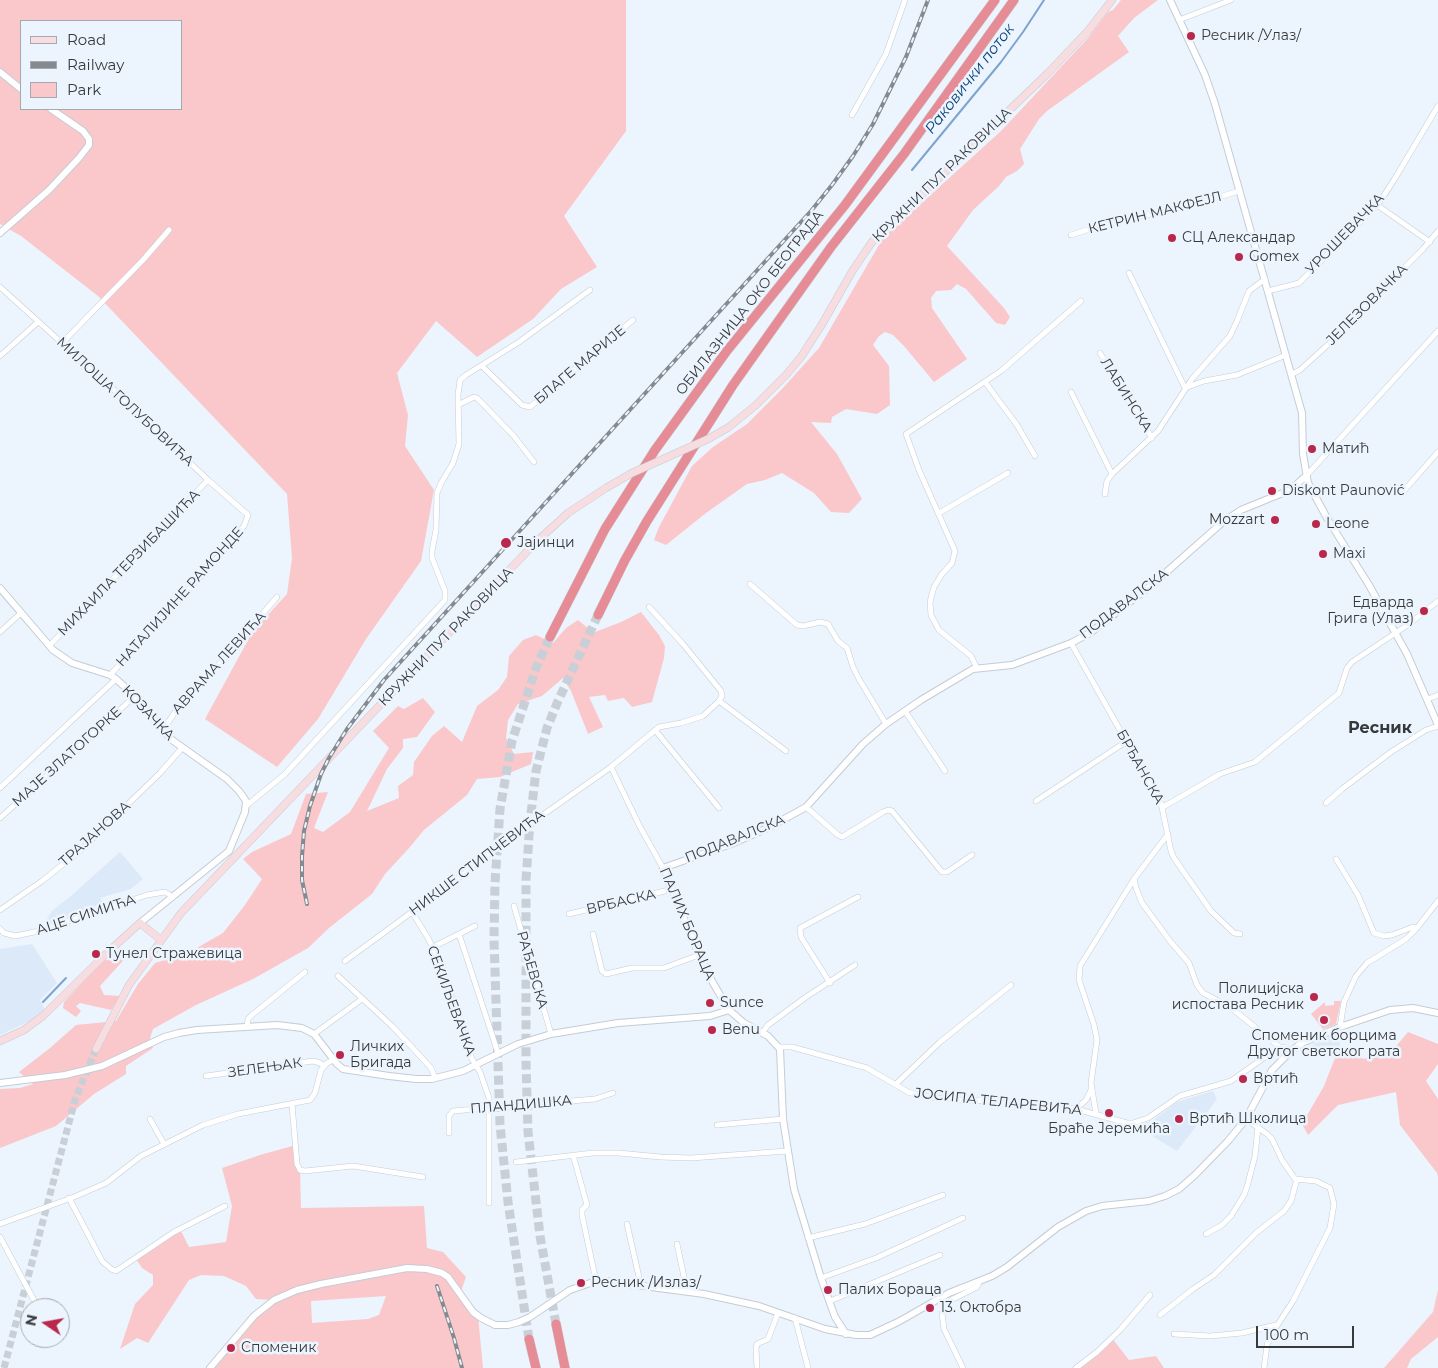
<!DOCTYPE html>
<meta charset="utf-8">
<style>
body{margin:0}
#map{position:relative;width:1438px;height:1368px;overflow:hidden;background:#ecf4fd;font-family:Montserrat,sans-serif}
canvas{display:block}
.legend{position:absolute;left:20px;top:20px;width:162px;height:90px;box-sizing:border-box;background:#ecf4fd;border:1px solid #a4aab0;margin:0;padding:6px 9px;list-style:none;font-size:15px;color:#373a3d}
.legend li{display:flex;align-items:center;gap:10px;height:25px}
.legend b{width:25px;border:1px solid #a4aab0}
.north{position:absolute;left:20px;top:1298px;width:50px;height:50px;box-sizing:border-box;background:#ecf4fd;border:1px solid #a4aab0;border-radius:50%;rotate:282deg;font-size:14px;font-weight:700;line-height:20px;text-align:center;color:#373a3d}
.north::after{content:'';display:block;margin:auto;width:18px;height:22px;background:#b9284b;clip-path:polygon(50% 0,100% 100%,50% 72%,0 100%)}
.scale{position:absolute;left:1256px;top:1326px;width:98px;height:22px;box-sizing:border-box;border:2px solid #373a3d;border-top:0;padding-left:6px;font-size:15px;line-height:18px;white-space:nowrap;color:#373a3d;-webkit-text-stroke:4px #ecf4fd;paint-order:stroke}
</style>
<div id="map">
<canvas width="1438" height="1368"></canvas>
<ul class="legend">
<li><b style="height:6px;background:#f7dce0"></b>Road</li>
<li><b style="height:6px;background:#848a8f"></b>Railway</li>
<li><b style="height:14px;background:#fac8cb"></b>Park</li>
</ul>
<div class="north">N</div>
<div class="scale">100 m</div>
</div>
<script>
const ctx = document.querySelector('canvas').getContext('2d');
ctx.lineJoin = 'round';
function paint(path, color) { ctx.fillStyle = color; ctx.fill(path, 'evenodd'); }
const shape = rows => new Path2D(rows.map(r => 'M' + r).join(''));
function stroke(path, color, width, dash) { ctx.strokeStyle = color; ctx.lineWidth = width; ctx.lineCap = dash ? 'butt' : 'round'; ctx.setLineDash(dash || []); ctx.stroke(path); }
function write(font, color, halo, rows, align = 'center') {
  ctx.font = font + ' Montserrat,sans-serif'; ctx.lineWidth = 5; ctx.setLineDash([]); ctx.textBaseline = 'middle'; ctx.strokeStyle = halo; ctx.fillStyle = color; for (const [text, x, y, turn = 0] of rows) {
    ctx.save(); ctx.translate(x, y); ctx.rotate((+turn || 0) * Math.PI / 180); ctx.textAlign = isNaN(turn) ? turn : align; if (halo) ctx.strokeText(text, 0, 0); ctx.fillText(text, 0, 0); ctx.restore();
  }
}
paint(shape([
 [120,852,143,879,131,889,100,898,104,904,90,907,46,928,45,922,52,911,72,895],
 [32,944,57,983,40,1000,45,1010,32,1020,0,1035,0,949],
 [1344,1030,1339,1041,1340,1046,1327,1055,1308,1047,1333,1034],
 [1213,1091,1217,1099,1177,1151,1141,1129,1140,1124,1152,1121,1177,1102]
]), '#dce9f9');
paint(shape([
 [0,0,626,0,626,131,564,216,597,267,561,289,533,319,477,357,436,321,397,373,408,415,405,446,434,490,421,561,366,639,318,719,277,767,205,719,253,631,287,594,292,558,287,494,98,296,21,236,0,224],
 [21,21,181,21,181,109,21,109],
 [1121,0,1158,0,1134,18,1118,36,1129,52,1047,111,1039,119,1020,149,1024,164,1017,171,1006,177,999,186,973,210,947,246,1004,308,1010,317,1005,325,996,323,966,289,957,284,951,290,936,291,931,298,932,308,967,359,934,382,904,346,893,335,885,332,879,336,873,345,889,366,890,405,877,414,846,409,832,417,831,423,811,422,837,454,862,499,849,513,831,512,814,493,782,473,765,480,747,484,706,513,666,545,654,540,659,527,692,466,713,447,747,424,782,389,819,348,883,238,1001,131,1088,38,1108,12,1113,10],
 [641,612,659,635,665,646,664,658,652,702,632,707,624,698,608,701,605,695,589,697,603,727,588,734,571,691,563,678,542,696,518,704,508,720,506,738,514,754,533,752,531,764,500,777,477,779,467,795,424,830,410,847,385,874,372,894,329,928,308,948,253,979,196,1005,153,1029,150,1038,153,1048,126,1066,126,1074,94,1094,56,1126,0,1148,0,1089,20,1088,33,1084,19,1072,50,1048,76,1025,116,1021,138,984,155,963,188,953,223,933,245,905,262,879,243,859,252,852,291,834,306,794,328,792,314,828,323,832,350,812,389,748,373,731,398,706,404,709,423,698,435,712,417,737,403,739,403,748,387,769,367,811,399,798,398,786,413,775,414,762,432,736,444,726,462,742,477,706,498,690,507,677,509,656,523,640,536,635,553,643,566,628,578,620,589,629,595,632,621,622],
 [131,952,100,986,104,995,121,996,111,1010,80,1003,76,1006,81,1011,76,1017,63,1008,64,1002,103,961],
 [1334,1001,1341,1001,1336,1024,1323,1029,1311,1014,1325,1002,1325,1006,1334,1005],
 [1408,1032,1438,1044,1438,1064,1426,1081,1438,1099,1438,1177,1437,1173,1400,1125,1396,1092,1338,1105,1308,1135,1302,1124,1324,1086,1337,1053,1353,1048,1363,1059,1392,1051],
 [296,1145,300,1170,301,1208,424,1206,427,1248,443,1252,466,1277,460,1294,478,1316,483,1368,210,1368,231,1343,273,1300,256,1299,246,1286,224,1276,201,1275,189,1280,148,1343,137,1338,120,1349,135,1304,153,1285,153,1275,142,1268,136,1259,180,1229,189,1247,226,1242,232,1206,222,1168,260,1155],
 [386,1296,379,1315,368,1319,312,1323,311,1301],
 [1438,1290,1438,1337,1411,1359,1407,1368,1384,1368,1433,1312],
 [1112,1338,1129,1360,1156,1356,1164,1368,1075,1368]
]), '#fac8cb');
stroke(shape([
 [912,170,1001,62,1023,32,1044,0],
 [43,1002,66,978]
]), '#7da4d0', 2);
stroke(shape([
 [4,1368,75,1100,96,1049]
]), '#c8cfd7', 7, [7, 3.5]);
stroke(shape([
 [556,1324,540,1236,528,1132,526,1062,526,880,530,822,536,771,547,728,558,701,598,615],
 [529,1339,508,1202,500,1125,494,939,495,883,500,809,512,741,536,668,550,637]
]), '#c8cfd7', 9, [9, 4.5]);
const minor = shape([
 [1179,20,1231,0],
 [852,115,886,54,905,0],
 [1377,205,1430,242],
 [1071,235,1109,223,1189,206,1239,191],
 [1129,273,1185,388],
 [0,287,62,343,82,363,112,388,208,480,248,515,244,526,211,565,110,675],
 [1268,291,1299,283,1379,203,1394,180,1438,106],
 [62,343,143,260,169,230],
 [1100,353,1152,438],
 [0,356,38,322],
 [482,366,522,405,530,407,633,320],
 [1292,374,1300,370,1332,341,1423,249,1438,231],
 [985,382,1017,425,1035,456],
 [1185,388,1204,381,1237,375,1286,355],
 [1071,392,1112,474],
 [458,405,474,397,477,398,513,435,534,462],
 [1306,476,1438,331],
 [1402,493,1438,452],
 [1105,494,1107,481,1112,474,1158,431,1192,379,1230,336,1237,321,1249,291,1265,279],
 [939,513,1008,473],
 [750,584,797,625,803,626,820,622,828,624,838,641,847,648,853,667,859,679,886,724],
 [0,632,21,613],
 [1071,643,1161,803,1171,851,1174,858,1211,911,1234,933,1240,934],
 [49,646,208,480],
 [977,668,971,656,939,630,931,615,930,602,934,587,942,574,952,563,955,551,919,470,906,434,1001,371,1081,301],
 [1428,699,1438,695],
 [719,701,786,751],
 [905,711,945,771],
 [163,730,181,703,219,664,277,597],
 [655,730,719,808],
 [611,767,640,827,663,868],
 [0,788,116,679],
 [1036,801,1127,741],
 [1326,803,1342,789,1391,752,1426,730,1438,726],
 [246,806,285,774,445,600,445,591,432,558,432,551,436,530,437,493,441,483,453,463,459,444,458,395,460,380,466,375,519,342,590,290],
 [806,807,838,835,842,837,883,812,888,810,892,811,942,872,947,872,972,855],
 [1163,807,1220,774,1255,762,1339,693,1347,668,1352,662,1409,624,1438,601],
 [0,818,135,696],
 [1336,859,1358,895,1374,933,1384,936,1392,935,1413,927,1417,928],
 [1134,879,1136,888,1142,903,1170,941,1189,963,1197,985,1203,993,1230,1007,1281,1048],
 [514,906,551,1034],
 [0,910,42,881,81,850,160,773,182,748],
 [412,912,428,938,441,965,472,1059,480,1072,489,1098,489,1203],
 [569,914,673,889],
 [0,929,4,933,15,936,39,931,147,895,165,892,173,897],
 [459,934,498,1053],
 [593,934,602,971,606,974,632,968,664,968,699,955],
 [433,947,475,926],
 [345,961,468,871,493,850,611,767,659,727,681,723,703,716,719,701,722,696,721,691,683,644,649,607],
 [338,976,392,1026,422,1058,431,1068,435,1078],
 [830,983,801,937,800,928,858,897],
 [247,1027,248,1019,252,1015,305,972],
 [1340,1027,1344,1002,1356,976,1367,963,1406,939,1417,928,1438,901],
 [762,1033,768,1025,806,997,855,965],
 [314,1034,362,999],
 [779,1047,792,1047,867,1068,908,1092,921,1096,957,1100,1003,1101,1045,1105,1076,1109,1127,1123,1133,1123,1148,1118,1180,1096,1231,1081,1275,1050,1284,1047,1291,1051],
 [206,1076,313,1061,320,1063,324,1066],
 [896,1084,940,1042,1011,985],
 [292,1104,297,1164,300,1170,305,1171,353,1166,423,1177],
 [1077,1108,1086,1100,1091,1090],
 [1096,1114,1091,1083,1097,1040,1094,1025,1079,980,1080,966,1134,879,1168,834],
 [150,1119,164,1144],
 [1246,1119,1267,1134,1272,1139,1282,1160,1295,1179,1316,1181,1330,1188,1334,1204,1330,1228,1293,1301,1271,1335,1267,1345,1264,1368],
 [717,1125,783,1119],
 [449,1133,449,1116,453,1111,595,1099,613,1093],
 [573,1155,587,1205,582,1210,582,1215,596,1281],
 [516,1162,593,1153,619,1153,660,1157,691,1158,787,1151],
 [69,1198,102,1261,111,1269,116,1271,174,1232,225,1206],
 [0,1224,74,1197,106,1183,141,1156,203,1125,238,1114,310,1100,315,1093,321,1070,327,1063,333,1060],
 [627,1224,641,1286],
 [1206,1234,1222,1225,1231,1216,1244,1195,1247,1187,1255,1156,1258,1127],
 [0,1237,36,1304],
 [808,1238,865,1224,943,1195],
 [677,1244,687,1291],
 [821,1278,876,1258,963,1218],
 [830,1301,940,1255],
 [1160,1315,1193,1289,1214,1275,1256,1233,1284,1211,1291,1201,1297,1179],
 [795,1318,808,1368],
 [1174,1334,1210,1336,1242,1333,1276,1325],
 [757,1368,756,1349,757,1344,768,1339,778,1313],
 [963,1368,944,1329,942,1313,946,1306,953,1299,977,1287,980,1281],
 [1076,1368,1097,1352,1120,1330,1150,1295]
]);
const tertiary = shape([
 [1170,0,1205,75,1215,104,1302,413,1303,454,1308,483,1327,518,1369,585,1407,654,1438,725],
 [0,72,21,89],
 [0,233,49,190,79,158,89,145,89,139,83,131,51,109],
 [0,588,53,650,72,663,110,675,116,679,135,696,172,740,227,779,239,791,246,801,245,812,229,851,140,923],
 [0,1083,65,1075,102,1066,164,1037,179,1033,197,1030,277,1025,302,1028,314,1034,337,1064,343,1069,389,1076,416,1079,432,1079,463,1071,518,1044,551,1034,618,1023,710,1016,729,1010],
 [846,1334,835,1317,821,1278,794,1189,783,1119,780,1049,768,1036,744,1023,729,1010,713,983,699,955,663,868,731,844,768,828,806,807,863,744,886,724,921,700,973,669,1012,665,1071,643,1090,633,1154,583,1224,521,1241,510,1290,490,1306,476],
 [210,1368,254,1316,274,1300,297,1290,321,1284,407,1268,427,1269,442,1273,448,1277,473,1312,481,1318,495,1325,508,1325,519,1322,530,1317,570,1290,596,1281,606,1281,704,1294,759,1306,825,1329,856,1335,870,1335,898,1322,949,1293,992,1276,1007,1267,1058,1227,1086,1211,1102,1206,1149,1201,1165,1196,1179,1189,1195,1175,1228,1141,1246,1119,1272,1070,1291,1051,1302,1043,1340,1027,1390,1010,1413,1008,1438,1013]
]);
const secondary = shape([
 [756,405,786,375,801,357,821,326,853,270,872,242,1047,74,1088,31,1112,0],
 [0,1041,24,1030,43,1016,109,951,140,923,161,940],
 [96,1049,129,985,181,913,536,542]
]);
const motorway = shape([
 [598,615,625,560,647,521,733,385,831,247,904,154,1014,0],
 [550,637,605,529,655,450,726,352,845,205,995,0],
 [556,1324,565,1368],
 [529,1339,536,1368]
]);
stroke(minor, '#c4ccd5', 6);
stroke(tertiary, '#c4ccd5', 8);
stroke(secondary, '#c4ccd5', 8);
stroke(motorway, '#d3d4d4', 10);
stroke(minor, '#fff', 5);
stroke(tertiary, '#fff', 6);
stroke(secondary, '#f7dce0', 7);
stroke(motorway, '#e58c96', 9);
const rail = shape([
 [307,904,302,880,302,856,304,831,310,806,321,774,329,758,347,729,384,680,811,211,832,185,853,156,873,124,906,57,928,0],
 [437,1286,454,1338,462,1368]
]);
stroke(rail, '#848a8f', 4);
stroke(rail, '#ecf4fd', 2, [5.5]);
const secondaryBridge = shape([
 [536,542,568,513,606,488,632,473,708,439,729,427,756,405]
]);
stroke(secondaryBridge, '#c4ccd5', 8, []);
stroke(secondaryBridge, '#f7dce0', 7);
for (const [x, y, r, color] of [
 [1191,36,5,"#b9284b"],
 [1172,238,5,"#b9284b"],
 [1239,257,5,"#b9284b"],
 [1312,449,5,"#b9284b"],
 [1272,491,5,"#b9284b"],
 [1275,520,5,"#b9284b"],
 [1316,524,5,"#b9284b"],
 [506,543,6,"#b9284b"],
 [1323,554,5,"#b9284b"],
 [1424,611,5,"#b9284b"],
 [96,954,5,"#b9284b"],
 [1314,997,5,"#b9284b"],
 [710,1003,5,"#b9284b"],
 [1324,1020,5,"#b9284b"],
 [712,1030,5,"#b9284b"],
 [340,1055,5,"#b9284b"],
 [1243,1079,5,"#b9284b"],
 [1109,1113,5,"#b9284b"],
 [1179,1119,5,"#b9284b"],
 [581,1283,5,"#b9284b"],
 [828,1290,5,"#b9284b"],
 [930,1308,5,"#b9284b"],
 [231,1348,5,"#b9284b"]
]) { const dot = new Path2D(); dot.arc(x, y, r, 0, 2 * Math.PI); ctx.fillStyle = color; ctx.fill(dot); stroke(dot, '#ecf4fd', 2); }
write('14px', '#373a3d', '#ecf4fd', [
 ["Ресник /Улаз/",1201,36],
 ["СЦ Александар",1182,238],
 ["Gomex",1249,257],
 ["Матић",1322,449],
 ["Diskont Paunović",1282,491],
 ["Mozzart",1265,520,"right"],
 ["Leone",1326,524],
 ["Јајинци",517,543],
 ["Maxi",1333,554],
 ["Едварда",1414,603,"right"],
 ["Грига (Улаз)",1414,619,"right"],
 ["Тунел Стражевица",106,954],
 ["Полицијска",1304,989,"right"],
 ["испостава Ресник",1304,1005,"right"],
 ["Sunce",720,1003],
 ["Benu",722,1030],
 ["Споменик борцима",1324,1036,"center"],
 ["Другог светског рата",1324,1052,"center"],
 ["Личких",350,1047],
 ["Бригада",350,1063],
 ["Вртић",1253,1079],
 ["Вртић Школица",1189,1119],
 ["Браће Јеремића",1109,1129,"center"],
 ["Ресник /Излаз/",591,1283],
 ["Палих Бораца",838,1290],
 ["13. Октобра",940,1308],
 ["Споменик",241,1348]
], 'left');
write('14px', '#373a3d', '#ecf4fd', [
 ["КРУЖНИ ПУТ РАКОВИЦА",942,175,-44],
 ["КЕТРИН МАКФЕЈЛ",1155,213,-14],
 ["УРОШЕВАЧКА",1345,234,-46],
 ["ОБИЛАЗНИЦА ОКО БЕОГРАДА",750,303,-52],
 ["ЈЕЛЕЗОВАЧКА",1367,305,-45],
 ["БЛАГЕ МАРИЈЕ",580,365,-40],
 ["ЛАБИНСКА",1126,395,58],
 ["МИЛОША ГОЛУБОВИЋА",125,402,43],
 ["МИХАИЛА ТЕРЗИБАШИЋА",129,563,-46],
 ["НАТАЛИЈИНЕ РАМОНДЕ",180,597,-48],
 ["ПОДАВАЛСКА",1124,604,-37],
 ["КРУЖНИ ПУТ РАКОВИЦА",446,637,-46],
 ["АВРАМА ЛЕВИЋА",219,663,-48],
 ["КОЗАЧКА",148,713,47],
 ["МАЈЕ ЗЛАТОГОРКЕ",67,757,-42],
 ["БРЂАНСКА",1140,767,61],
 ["ТРАЈАНОВА",95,834,-42],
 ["ПОДАВАЛСКА",735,839,-22],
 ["НИКШЕ СТИПЧЕВИЋА",477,863,-37],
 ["ВРБАСКА",621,902,-13],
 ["АЦЕ СИМИЋА",86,915,-18],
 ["ПАЛИХ БОРАЦА",687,924,67],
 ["РАЂЕВСКА",532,970,74],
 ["СЕКИЉЕВАЧКА",451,1001,70],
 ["ЗЕЛЕЊАК",265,1068,-8],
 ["ЈОСИПА ТЕЛАРЕВИЋА",998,1102,6],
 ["ПЛАНДИШКА",521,1105,-5]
]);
write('italic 15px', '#074279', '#ecf4fd', [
 ["Раковички поток",970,79,-52]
]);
write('bold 16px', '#373a3d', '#ecf4fd', [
 ["Ресник",1380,728]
]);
</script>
